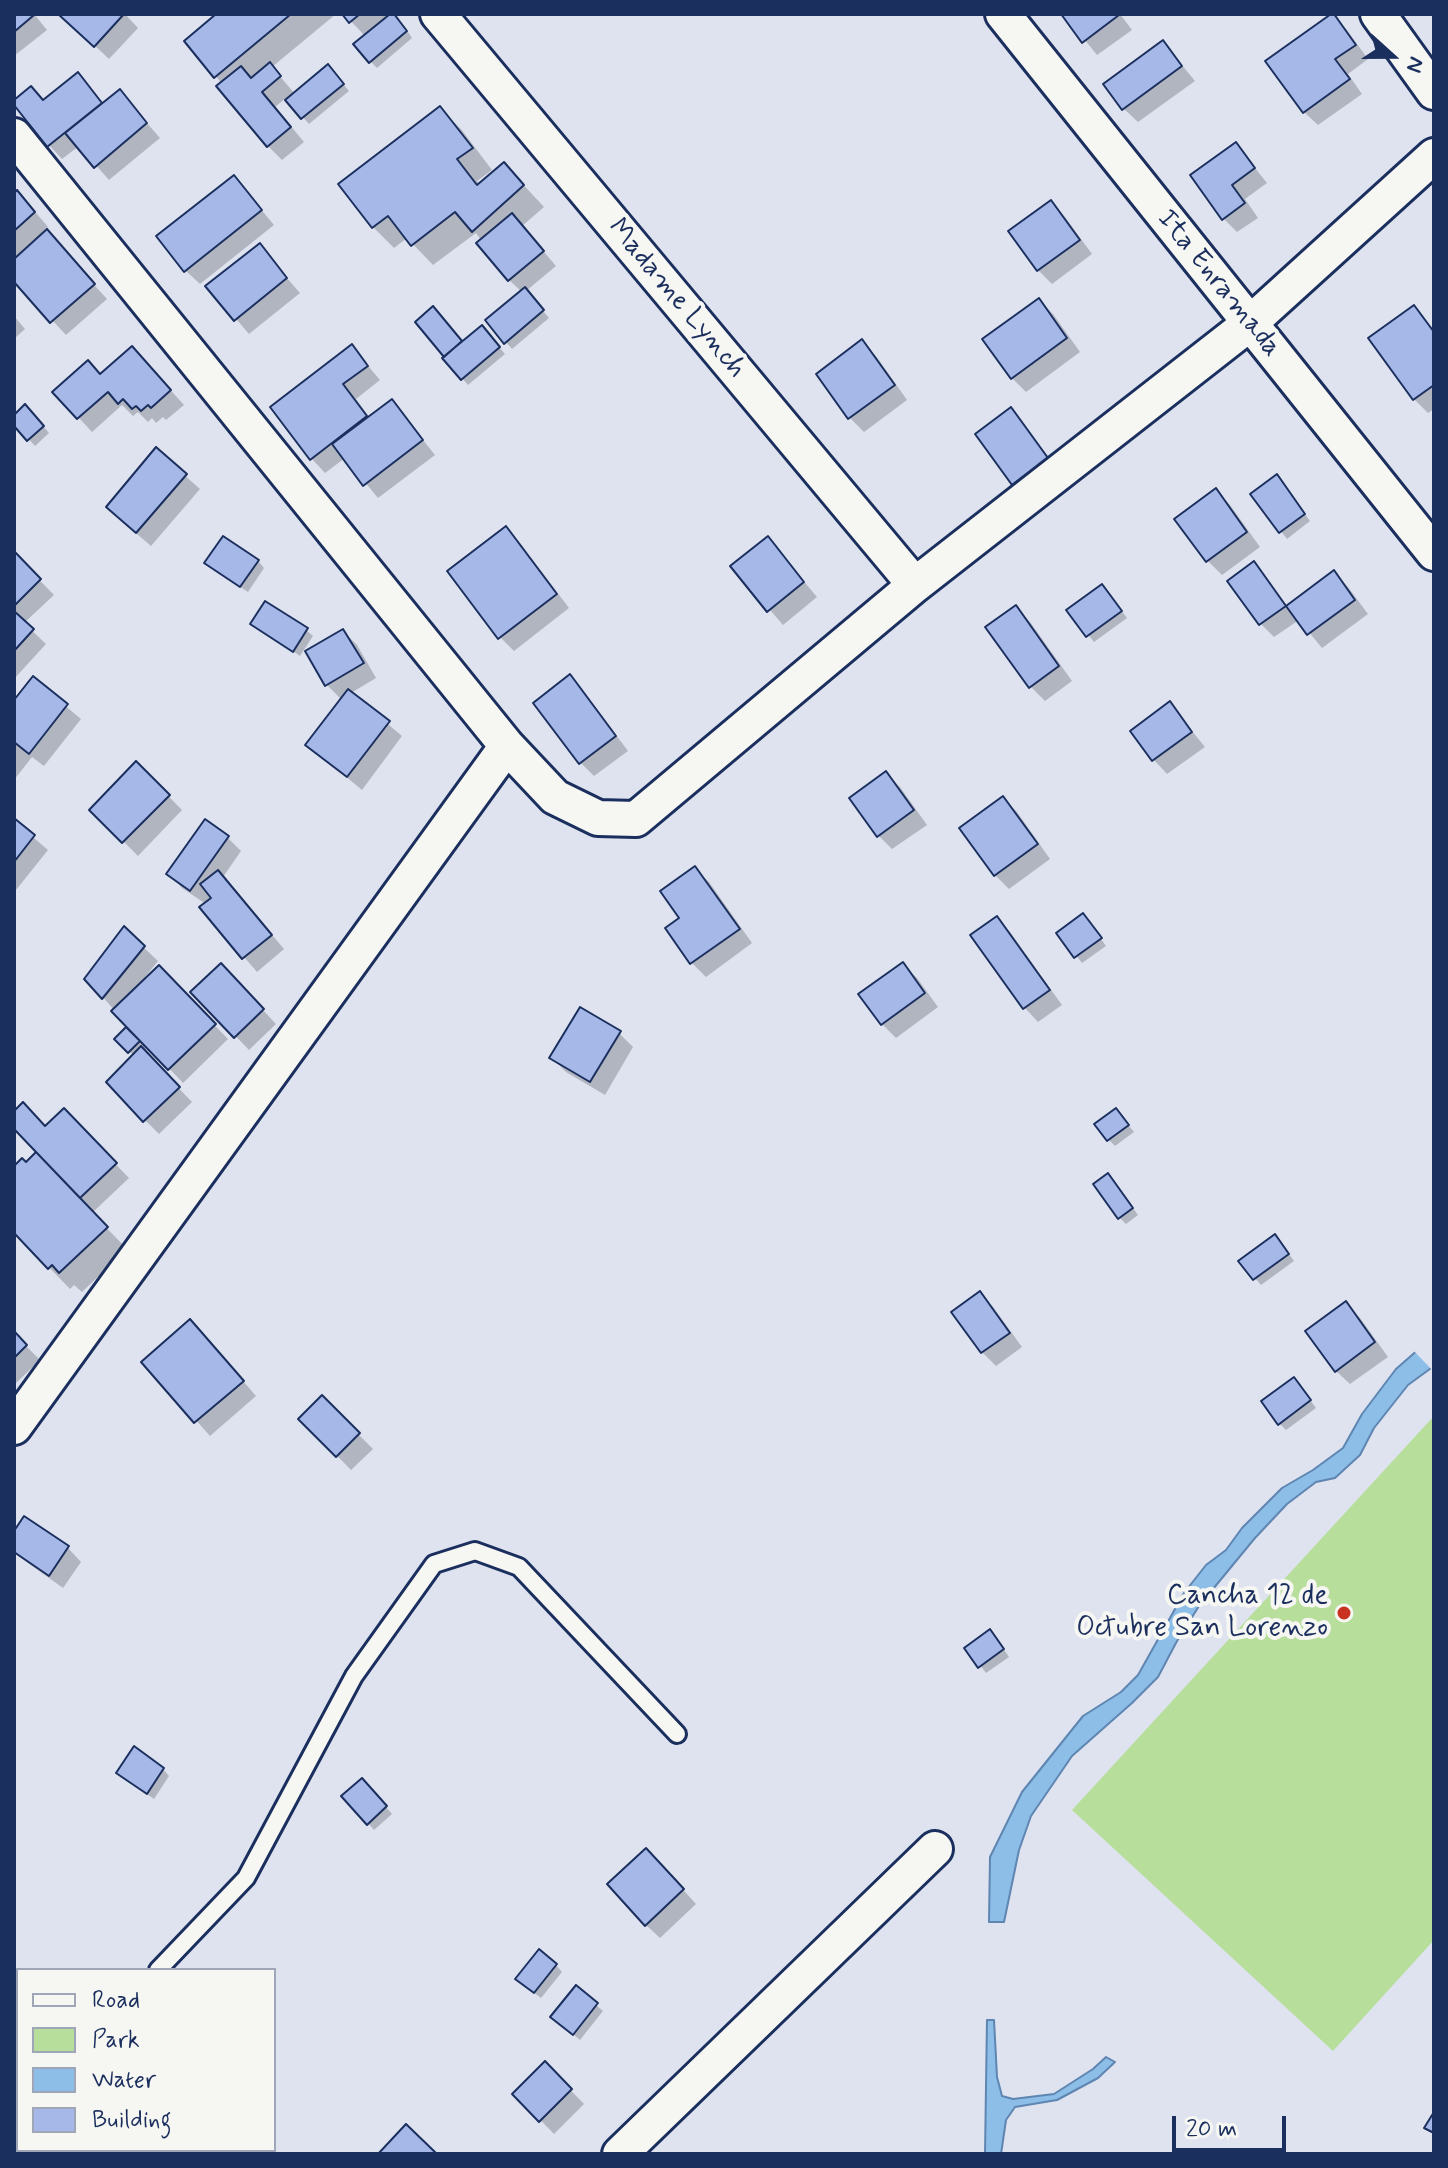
<!DOCTYPE html>
<style>
body{margin:0}
#map{position:relative;width:1448px;height:2168px;overflow:hidden;background:#dee3ef;font-family:Mynerve,sans-serif}
canvas{display:block}
.frame{position:absolute;inset:0;border:16px solid #1b2f5e;pointer-events:none}
.legend{position:absolute;left:16px;top:1968px;width:260px;height:184px;box-sizing:border-box;background:#f6f6f2;border:2px solid #9ea6b7;margin:0;padding:10px 14px;list-style:none;font-size:24px;color:#1b2f5e}
.legend li{display:flex;align-items:center;gap:16px;height:40px}
.legend b{width:40px;border:2px solid #9ea6b7}
.north{position:absolute;left:1352px;top:16px;width:80px;height:80px;-webkit-text-stroke:6px #f6f6f2;paint-order:stroke;rotate:111deg;font-size:22px;font-weight:700;line-height:32px;text-align:center;color:#1b2f5e}
.north::after{content:'';display:block;margin:auto;width:28px;height:36px;background:#1b2f5e;clip-path:polygon(50% 0,100% 100%,50% 72%,0 100%)}
.scale{position:absolute;left:1172px;top:2116px;width:114px;height:36px;box-sizing:border-box;border:4px solid #1b2f5e;border-top:0;padding-left:10px;font-size:24px;line-height:28px;white-space:nowrap;color:#1b2f5e;-webkit-text-stroke:6px #f6f6f2;paint-order:stroke}
</style>
<div id="map">
<canvas width="1448" height="2168"></canvas>
<div class="frame"></div>
<ul class="legend">
<li><b style="height:10px;background:#f6f6f2"></b>Road</li>
<li><b style="height:22px;background:#b7de9a"></b>Park</li>
<li><b style="height:22px;background:#8cbee8"></b>Water</li>
<li><b style="height:22px;background:#a5b8e7"></b>Building</li>
</ul>
<div class="north">N</div>
<div class="scale">20 m</div>
</div>
<script>
const ctx = document.querySelector('canvas').getContext('2d');
ctx.lineJoin = 'round';
function paint(path, color) { ctx.fillStyle = color; ctx.fill(path, 'evenodd'); }
const shape = rows => new Path2D(rows.map(r => 'M' + r).join(''));
function stroke(path, color, width, dash) { ctx.strokeStyle = color; ctx.lineWidth = width; ctx.lineCap = dash ? 'butt' : 'round'; ctx.setLineDash(dash || []); ctx.stroke(path); }
function write(font, color, halo, rows, align = 'center') {
  ctx.font = font + ' Mynerve,sans-serif'; ctx.lineWidth = 8; ctx.setLineDash([]); ctx.textBaseline = 'middle'; ctx.strokeStyle = halo; ctx.fillStyle = color; for (const [text, x, y, turn = 0] of rows) {
    ctx.save(); ctx.translate(x, y); ctx.rotate((+turn || 0) * Math.PI / 180); ctx.textAlign = isNaN(turn) ? turn : align; if (halo) ctx.strokeText(text, 0, 0); ctx.fillText(text, 0, 0); ctx.restore();
  }
}
paint(shape([
 [1434,1416,1434,1940,1333,2051,1072,1810]
]), '#b7de9a');
const water = shape([
 [1420,1348,1434,1366,1408,1385,1374,1428,1360,1455,1335,1478,1316,1482,1287,1504,1255,1538,1199,1606,1177,1641,1158,1677,1132,1703,1072,1756,1031,1816,1019,1850,1004,1922,989,1922,990,1857,1022,1792,1083,1716,1121,1692,1138,1675,1184,1593,1206,1565,1226,1550,1242,1528,1282,1488,1313,1470,1343,1448,1362,1414,1396,1369,1420,1348],
 [987,2020,994,2020,997,2077,1002,2096,1013,2099,1054,2094,1093,2069,1106,2057,1115,2062,1098,2078,1057,2100,1015,2107,1006,2120,1001,2154,985,2154,987,2020]
]);
paint(water, '#8cbee8');
stroke(water, '#5f85b1', 2);
paint(shape([
 [1418,1345,1422,1345,1434,1355,1433,1371,1412,1349]
]), '#dee3ef');
paint(shape([
 [14,14,34,14,47,30,14,56],
 [61,14,125,14,138,28,109,59],
 [219,14,336,14,272,67,295,94,334,73,349,91,309,124,286,98,275,107,304,142,282,160,268,146,216,76],
 [344,14,396,14,412,38,377,68,370,61,366,37],
 [1064,14,1120,14,1132,30,1097,55],
 [1332,15,1346,29,1368,59,1348,74,1362,94,1318,125,1304,112],
 [1163,42,1195,81,1138,122,1124,109],
 [78,75,103,104,119,91,160,138,109,180,79,146,62,159,49,145,44,102],
 [440,109,461,129,492,170,477,181,480,185,504,164,544,207,522,226,556,266,526,291,549,318,512,349,506,342,522,292,509,280,476,233,433,265,407,238,394,248,373,227,341,185],
 [1236,144,1267,183,1245,199,1258,218,1237,232,1224,219],
 [234,177,274,225,200,284,186,271],
 [14,196,31,207,48,227,44,230,107,299,66,335,14,279],
 [1051,203,1065,217,1092,254,1052,284,1038,270],
 [259,246,300,293,249,334,208,286],
 [1039,300,1053,314,1080,352,1026,392,1012,378],
 [1414,308,1434,330,1434,409,1428,413,1414,399],
 [440,315,463,343,488,334,505,354,468,385,462,378],
 [14,316,25,329,14,339],
 [862,342,876,356,907,400,864,432,850,418,818,374],
 [352,347,380,380,356,399,370,418,392,401,435,455,378,498,345,458,325,473,312,459,273,407],
 [146,363,184,405,166,420,163,417,156,423,152,418,148,422,138,412,133,416,122,405,92,432,55,392],
 [1011,410,1024,424,1060,473,1027,498,1014,484,978,434],
 [32,413,49,433,35,446,14,423,14,418],
 [156,450,200,489,151,546,122,521],
 [1283,484,1310,521,1287,539,1253,495],
 [1216,491,1230,505,1260,547,1222,575,1208,561,1177,519],
 [506,529,520,543,569,608,514,651,500,637],
 [768,539,817,597,783,625,733,567],
 [14,554,54,595,24,623,46,644,14,679],
 [258,561,264,568,248,592,213,569],
 [1254,564,1288,607,1334,573,1348,587,1368,614,1322,648,1299,620,1274,637,1261,624],
 [1108,593,1127,618,1094,642,1069,610],
 [1016,608,1030,622,1072,681,1045,701,1031,687,988,628],
 [252,624,306,630,313,636,300,656],
 [343,631,357,645,376,678,351,693,402,736,362,790,308,745,342,700,327,685],
 [570,677,583,691,628,751,594,776,580,762],
 [33,679,81,719,44,766,32,757,14,780,14,703],
 [1170,704,1205,747,1167,774,1154,760,1133,731],
 [137,764,182,810,138,856,92,810],
 [886,774,900,787,927,825,892,849,879,836],
 [1003,798,1017,812,1050,859,1009,889,995,875],
 [14,821,48,850,16,890,14,888],
 [227,837,241,851,223,877,284,949,257,972,202,908,206,904,182,888,169,874],
 [695,869,709,882,752,943,706,977,692,963,668,929,682,919],
 [997,918,1010,932,1062,1005,1038,1022,1025,1008],
 [1089,922,1106,946,1082,963,1059,933],
 [124,929,158,961,141,982,143,984,159,968,228,1039,183,1083,148,1046,143,1051,192,1102,159,1134,145,1120,134,1056,117,1039,129,1027,87,979],
 [903,965,917,978,938,1007,896,1038,882,1024],
 [234,979,276,1024,249,1050,193,992],
 [619,1033,633,1047,605,1095,566,1072,552,1058],
 [1116,1110,1134,1132,1115,1146,1109,1140],
 [64,1111,129,1178,92,1213,127,1249,82,1292,74,1285,70,1289,14,1231,14,1168,26,1165,53,1166,14,1126,14,1114,45,1128],
 [1114,1182,1138,1215,1126,1224,1119,1217],
 [1281,1243,1294,1261,1261,1285,1241,1261],
 [980,1294,993,1307,1022,1347,996,1366,982,1352,954,1312],
 [1346,1304,1360,1318,1388,1357,1350,1384,1336,1371],
 [14,1334,40,1360,14,1385],
 [204,1336,256,1396,210,1436,144,1362],
 [1300,1386,1316,1408,1286,1430,1279,1423],
 [322,1398,373,1449,351,1470,301,1419],
 [14,1535,68,1548,81,1562,63,1588,14,1553],
 [996,1638,1009,1657,986,1673,967,1648],
 [163,1769,169,1776,154,1799,125,1779],
 [369,1787,392,1814,374,1830,368,1823],
 [660,1864,696,1904,660,1938,646,1925],
 [556,1965,562,1972,541,1998,524,1985],
 [576,1988,603,2011,580,2040,559,2023],
 [545,2064,584,2104,554,2134,515,2094]
]), '#0003');
const building = shape([
 [14,14,33,14,34,15,14,32,14,14],
 [58,14,124,14,94,47,58,14],
 [216,14,291,14,214,78,184,41,216,14],
 [342,14,360,14,349,23,342,14],
 [390,14,394,14,407,31,369,63,353,44,390,14],
 [1061,14,1118,14,1119,15,1082,43,1061,14],
 [1331,14,1334,14,1356,45,1335,59,1350,79,1303,113,1265,61,1331,14],
 [1163,40,1182,66,1122,110,1103,84,1163,40],
 [270,62,281,76,262,92,291,127,267,147,216,86,241,66,251,78,270,62],
 [328,64,344,84,301,119,285,100,328,64],
 [78,72,102,103,47,147,14,105,14,100,31,86,43,100,78,72],
 [120,89,147,123,94,168,65,133,120,89],
 [440,106,473,148,457,159,477,185,504,162,524,185,472,232,455,212,411,246,388,216,372,228,338,184,440,106],
 [1236,142,1255,168,1232,185,1245,203,1222,220,1190,175,1236,142],
 [234,175,262,210,184,272,156,236,234,175],
 [17,190,35,212,14,231,14,193,17,190],
 [1051,200,1080,240,1037,271,1008,231,1051,200],
 [512,213,544,251,508,281,476,243,512,213],
 [47,229,95,284,50,323,14,282,14,259,47,229],
 [260,243,287,278,234,321,205,286,260,243],
 [525,287,544,310,504,344,485,320,525,287],
 [1039,298,1067,338,1011,379,982,339,1039,298],
 [1414,305,1434,332,1434,385,1413,400,1368,338,1414,305],
 [433,306,462,341,444,357,415,322,433,306],
 [482,325,500,347,461,380,442,358,482,325],
 [862,339,895,385,848,419,816,374,862,339],
 [352,344,368,366,343,384,367,416,310,460,270,407,352,344],
 [132,346,171,390,151,408,148,405,141,411,136,406,132,409,123,399,118,404,108,392,77,419,52,392,88,360,100,374,132,346],
 [392,399,423,440,363,486,332,444,392,399],
 [25,404,44,426,27,441,14,426,14,415,25,404],
 [1011,407,1048,458,1012,485,975,434,1011,407],
 [156,447,187,474,136,533,106,507,156,447],
 [1277,474,1305,514,1279,533,1250,494,1277,474],
 [1216,488,1247,532,1206,562,1174,519,1216,488],
 [506,526,557,594,498,639,447,571,506,526],
 [223,536,259,560,240,587,204,563,223,536],
 [768,536,804,582,767,612,730,566,768,536],
 [14,551,41,579,14,606,14,551],
 [1254,561,1286,606,1259,625,1227,581,1254,561],
 [1334,570,1355,600,1307,635,1286,606,1334,570],
 [1102,584,1122,611,1086,637,1066,610,1102,584],
 [265,601,308,628,293,652,250,624,265,601],
 [1016,605,1059,666,1029,688,985,627,1016,605],
 [14,611,34,629,14,651,14,611],
 [343,629,364,663,325,686,305,651,343,629],
 [570,674,616,736,579,764,533,703,570,674],
 [33,676,68,704,29,754,14,742,14,700,33,676],
 [348,689,390,721,347,777,305,745,348,689],
 [1170,701,1192,732,1152,761,1130,731,1170,701],
 [136,761,170,795,122,843,89,810,136,761],
 [886,771,914,810,877,837,849,798,886,771],
 [1003,796,1038,844,994,876,959,828,1003,796],
 [14,818,35,835,14,862,14,818],
 [205,819,229,836,190,891,166,874,205,819],
 [695,866,740,929,690,964,665,928,679,918,660,891,695,866],
 [218,870,272,935,242,959,199,907,211,898,200,884,218,870],
 [1083,913,1102,938,1074,958,1056,933,1083,913],
 [997,916,1050,990,1023,1009,970,935,997,916],
 [124,926,145,946,102,999,84,979,124,926],
 [903,962,925,993,881,1025,858,994,903,962],
 [221,963,264,1009,234,1038,190,992,221,963],
 [159,965,216,1024,168,1070,111,1011,159,965],
 [580,1007,621,1031,590,1082,549,1058,580,1007],
 [126,1027,140,1041,128,1053,114,1039,126,1027],
 [141,1046,180,1087,143,1122,106,1082,141,1046],
 [23,1102,45,1126,64,1108,117,1163,80,1198,14,1129,14,1111,23,1102],
 [1116,1108,1129,1125,1107,1141,1094,1124,1116,1108],
 [36,1152,108,1227,59,1273,52,1265,48,1269,14,1233,14,1166,22,1158,26,1162,36,1152],
 [1108,1173,1133,1208,1118,1219,1093,1184,1108,1173],
 [1275,1234,1289,1254,1253,1280,1238,1261,1275,1234],
 [980,1291,1010,1333,981,1353,951,1312,980,1291],
 [1346,1301,1375,1342,1335,1372,1305,1331,1346,1301],
 [190,1319,244,1381,194,1423,141,1362,190,1319],
 [14,1331,27,1345,14,1358,14,1331],
 [1294,1377,1311,1400,1278,1425,1261,1401,1294,1377],
 [322,1395,360,1433,336,1457,298,1419,322,1395],
 [24,1516,69,1546,49,1576,14,1552,14,1531,24,1516],
 [990,1629,1004,1649,978,1668,964,1648,990,1629],
 [134,1746,164,1768,147,1794,116,1773,134,1746],
 [362,1778,387,1806,367,1825,341,1796,362,1778],
 [646,1848,684,1889,645,1926,607,1884,646,1848],
 [539,1949,557,1964,534,1993,515,1979,539,1949],
 [576,1985,598,2003,573,2035,550,2017,576,1985],
 [545,2061,572,2089,539,2122,512,2094,545,2061],
 [1434,2112,1434,2133,1424,2128,1434,2112],
 [406,2124,437,2154,378,2154,406,2124]
]);
paint(building, '#a5b8e7');
stroke(building, '#1b2f5e', 2);
const service = shape([
 [158,1970,246,1878,354,1676,434,1564,475,1551,519,1567,677,1734],
 [14,2119,18,2115]
]);
const minor = shape([
 [438,14,915,585],
 [1003,14,1434,553],
 [1378,14,1434,92],
 [14,136,507,746,555,797,598,818,636,819,915,585,1249,324,1434,156],
 [14,1427,507,746],
 [14,2061,18,2065],
 [107,2150,112,2154],
 [620,2154,935,1849]
]);
stroke(service, '#1b2f5e', 22);
stroke(minor, '#1b2f5e', 40);
stroke(service, '#f6f6f2', 16);
stroke(minor, '#f6f6f2', 34);
for (const [x, y, r, color] of [
 [1344,1613,8,"#c8321e"]
]) { const dot = new Path2D(); dot.arc(x, y, r, 0, 2 * Math.PI); ctx.fillStyle = color; ctx.fill(dot); stroke(dot, '#f6f6f2', 3); }
write('28px', '#1b2f5e', '#f6f6f2', [
 ["Ita Enramada",1218,284,51],
 ["Madame Lynch",676,299,50]
]);
write('28px', '#1b2f5e', '#f6f6f2', [
 ["Cancha 12 de",1328,1597],
 ["Octubre San Lorenzo",1328,1629]
], 'right');
</script>
